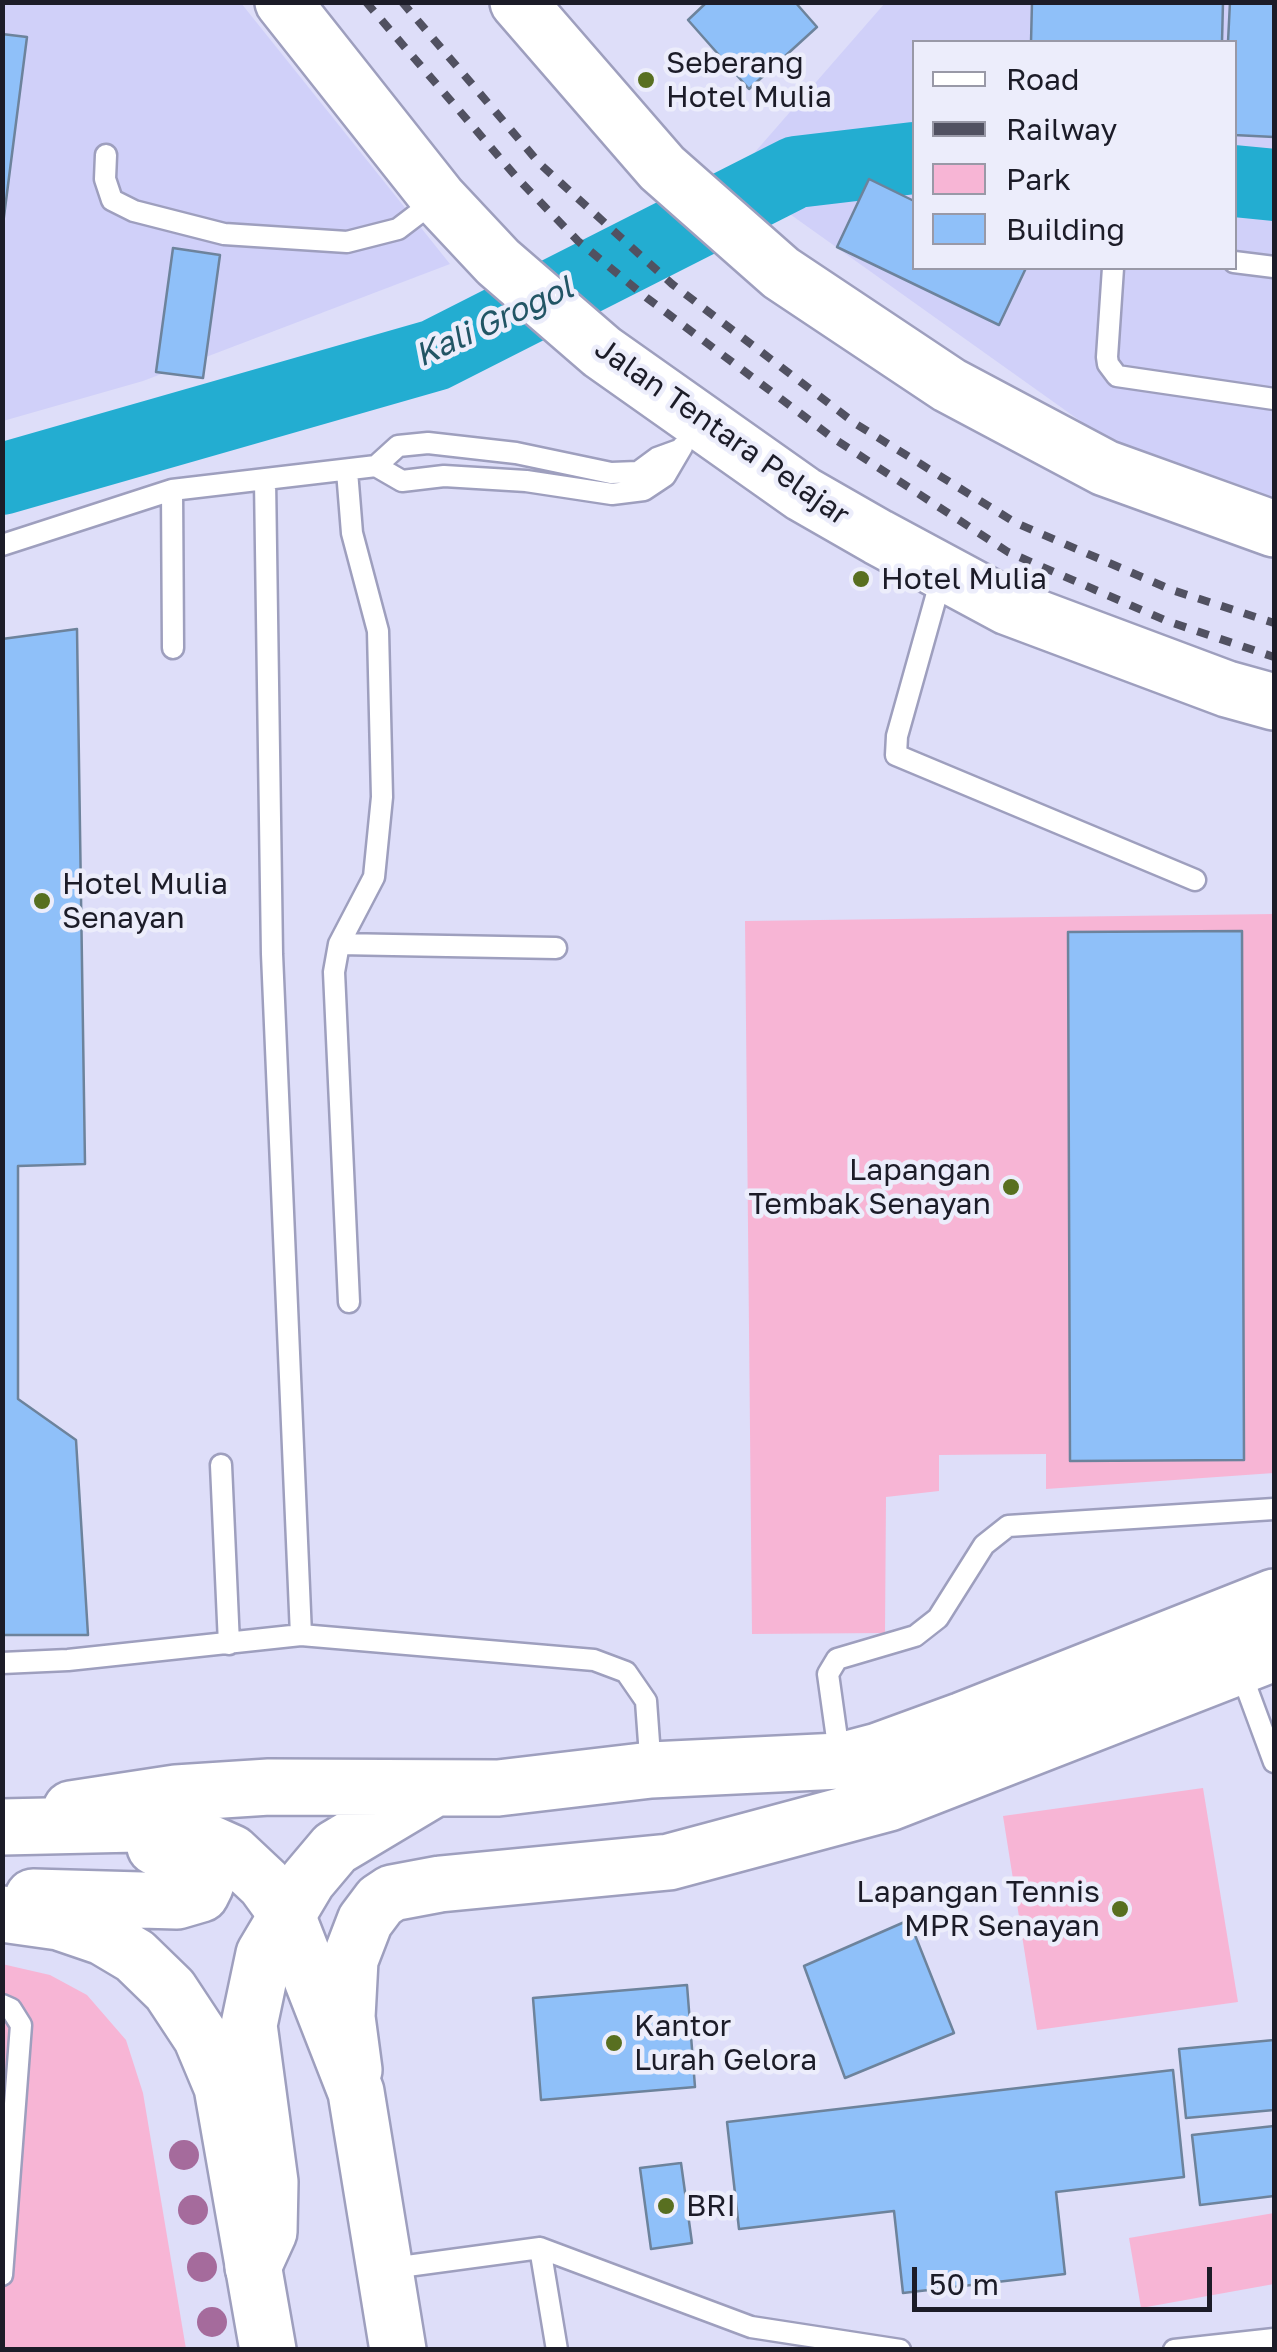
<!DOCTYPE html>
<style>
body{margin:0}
#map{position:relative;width:1277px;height:2352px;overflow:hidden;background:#dedef9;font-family:"Golos Text",sans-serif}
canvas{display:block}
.frame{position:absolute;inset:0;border:5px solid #1c1c28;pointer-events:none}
.legend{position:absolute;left:912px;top:40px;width:325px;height:230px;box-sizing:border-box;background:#ecedfb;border:2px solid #9999a7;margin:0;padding:12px 18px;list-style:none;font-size:30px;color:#1c1c28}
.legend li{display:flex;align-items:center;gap:20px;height:50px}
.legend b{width:50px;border:2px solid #9999a7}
.scale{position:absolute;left:912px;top:2267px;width:300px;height:45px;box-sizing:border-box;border:5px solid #1c1c28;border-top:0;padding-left:12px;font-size:30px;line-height:35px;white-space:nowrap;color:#1c1c28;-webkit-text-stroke:8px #ecedfb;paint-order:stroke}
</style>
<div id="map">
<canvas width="1277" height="2352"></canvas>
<div class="frame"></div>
<ul class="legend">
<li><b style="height:12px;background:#fff"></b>Road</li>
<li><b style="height:12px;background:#515161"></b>Railway</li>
<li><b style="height:28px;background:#f7b5d5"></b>Park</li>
<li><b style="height:28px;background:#8fc0f9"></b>Building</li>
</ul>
<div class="scale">50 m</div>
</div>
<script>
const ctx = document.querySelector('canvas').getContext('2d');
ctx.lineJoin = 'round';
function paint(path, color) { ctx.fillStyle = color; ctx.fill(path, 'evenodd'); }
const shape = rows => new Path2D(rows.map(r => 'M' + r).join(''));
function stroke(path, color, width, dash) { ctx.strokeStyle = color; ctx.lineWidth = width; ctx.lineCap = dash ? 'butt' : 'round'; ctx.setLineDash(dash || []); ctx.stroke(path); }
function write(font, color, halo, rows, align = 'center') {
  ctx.font = font + ' "Golos Text",sans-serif'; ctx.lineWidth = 9; ctx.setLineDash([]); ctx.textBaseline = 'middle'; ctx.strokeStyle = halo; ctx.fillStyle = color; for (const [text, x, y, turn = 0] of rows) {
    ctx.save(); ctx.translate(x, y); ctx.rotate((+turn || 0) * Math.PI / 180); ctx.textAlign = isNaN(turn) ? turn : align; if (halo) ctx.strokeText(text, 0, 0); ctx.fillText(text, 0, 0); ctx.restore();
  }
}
paint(shape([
 [3,3,241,3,450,264,143,381,3,421],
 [885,3,1274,3,1274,502,1100,435,735,175],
 [914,42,1234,42,1234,268,914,268]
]), '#d0d0f9');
paint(shape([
 [1274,914,1274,1473,1046,1489,1046,1454,939,1455,939,1491,886,1497,885,1633,752,1634,745,921],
 [1203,1788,1238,2002,1037,2030,1003,1816],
 [2,1964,50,1975,87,1995,126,2040,143,2093,186,2349,3,2349],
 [1274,2213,1274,2284,1141,2308,1129,2238]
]), '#f7b5d5');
stroke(shape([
 [1234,181,1274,185],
 [2,479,435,355,796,172,914,158]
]), '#23add1', 72);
const building = shape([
 [707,2,795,2,817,27,749,89,688,20,707,2],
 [1032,2,1223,2,1222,42,1031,42,1032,2],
 [1230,2,1274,2,1274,137,1234,135,1234,42,1228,42,1230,2],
 [2,34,27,37,2,232,2,34],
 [869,179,914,201,914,268,1026,268,999,325,837,247,869,179],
 [173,248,220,255,203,378,156,372,173,248],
 [77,629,85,1164,18,1166,18,1399,76,1440,88,1635,2,1635,2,639,77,629],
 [1242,931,1244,1460,1070,1461,1068,932,1242,931],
 [909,1920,954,2033,845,2078,804,1966,909,1920],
 [687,1985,695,2087,541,2100,533,1998,687,1985],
 [1274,2040,1274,2110,1186,2118,1179,2049,1274,2040],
 [1173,2070,1184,2177,1056,2192,1065,2274,903,2293,894,2211,739,2229,727,2122,1173,2070],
 [1274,2126,1274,2196,1200,2205,1192,2135,1274,2126],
 [681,2163,692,2243,651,2249,640,2168,681,2163]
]);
paint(building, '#8fc0f9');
stroke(building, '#6d839c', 2.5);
const service = shape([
 [106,155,105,179,112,200,134,211,224,234,347,242,398,229,436,200],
 [1234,262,1274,267],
 [1113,268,1107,357,1108,364,1117,376,1274,399],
 [376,466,402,481,444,476,526,481,612,494,644,490,665,476,682,447],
 [347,471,352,533,378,631,382,797,374,877,339,944,334,972,349,1302],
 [265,480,272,954,301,1635],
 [172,490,173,648],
 [2,545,172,490,376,466,398,446,428,443,516,453,611,473,638,472,657,458,679,450],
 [943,572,897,736,896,755,1195,880],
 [339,944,556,948],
 [221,1465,229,1644],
 [2,1663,68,1660,301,1635,594,1660,626,1672,646,1701,651,1770],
 [1240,1670,1274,1762],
 [840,1760,828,1674,837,1659,915,1636,938,1618,984,1545,1008,1526,1274,1509],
 [2,2005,11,2009,21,2025,2,2275],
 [540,2248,557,2350],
 [385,2269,540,2248,751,2327,900,2350],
 [1174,2350,1274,2339]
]);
const secondary = shape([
 [71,1809,176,1793,269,1787,498,1788,651,1770,840,1761,878,1751,963,1720,1274,1597],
 [354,2070,347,2017,350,1960,365,1921,380,1901,392,1893,440,1884,669,1862,889,1803,1274,1653],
 [253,2267,269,2232,270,2182,249,2025,264,1954,308,1880,335,1848,432,1790]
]);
const primary = shape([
 [2,1827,137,1824,194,1836,232,1853,265,1884,286,1913,356,2092,398,2350],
 [33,1897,177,1901,201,1894,206,1884,206,1870,198,1857,173,1848,155,1847],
 [2,1914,59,1922,103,1937,135,1956,170,1990,201,2037,222,2087,268,2350]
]);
const trunk = shape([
 [283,2,439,199,498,262,602,352,803,494,878,537,1008,607,1227,689,1274,702],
 [518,2,662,168,781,273,949,385,1105,468,1274,529]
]);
stroke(service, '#9e9fbe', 25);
stroke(secondary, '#9e9fbe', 60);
stroke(primary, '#9e9fbe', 60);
stroke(trunk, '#9e9fbe', 60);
stroke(service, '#fff', 20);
stroke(secondary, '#fff', 55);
stroke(primary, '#fff', 55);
stroke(trunk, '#fff', 55);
stroke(shape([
 [366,2,518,179,578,241,647,298,833,438,1008,552,1167,621,1274,657],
 [402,2,540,164,672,284,856,424,1016,523,1172,590,1274,623]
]), '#515161', 8, [12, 12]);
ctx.fillStyle = '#a56b9c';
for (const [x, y] of [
 [184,2155],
 [193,2210],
 [202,2267],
 [212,2322]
]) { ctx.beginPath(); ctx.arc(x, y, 15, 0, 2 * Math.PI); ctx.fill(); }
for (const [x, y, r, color] of [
 [646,80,10,"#586f20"],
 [861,579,10,"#586f20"],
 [42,901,10,"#586f20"],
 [1011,1187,10,"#586f20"],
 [1120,1909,10,"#586f20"],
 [614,2043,10,"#586f20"],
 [666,2206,10,"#586f20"]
]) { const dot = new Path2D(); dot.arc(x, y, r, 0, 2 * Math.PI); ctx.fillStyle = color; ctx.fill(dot); stroke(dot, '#ecedfb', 4); }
write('30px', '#1c1c28', '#ecedfb', [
 ["Seberang",666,63],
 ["Hotel Mulia",666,97],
 ["Hotel Mulia",881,579],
 ["Hotel Mulia",62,884],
 ["Senayan",62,918],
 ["Lapangan",991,1170,"right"],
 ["Tembak Senayan",991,1204,"right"],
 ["Lapangan Tennis",1100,1892,"right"],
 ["MPR Senayan",1100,1926,"right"],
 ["Kantor",634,2026],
 ["Lurah Gelora",634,2060],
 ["BRI",686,2206]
], 'left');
write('30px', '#1c1c28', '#ecedfb', [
 ["Jalan Tentara Pelajar",722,432,35]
]);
write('italic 32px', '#225565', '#ecedfb', [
 ["Kali Grogol",494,322,-25]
]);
</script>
